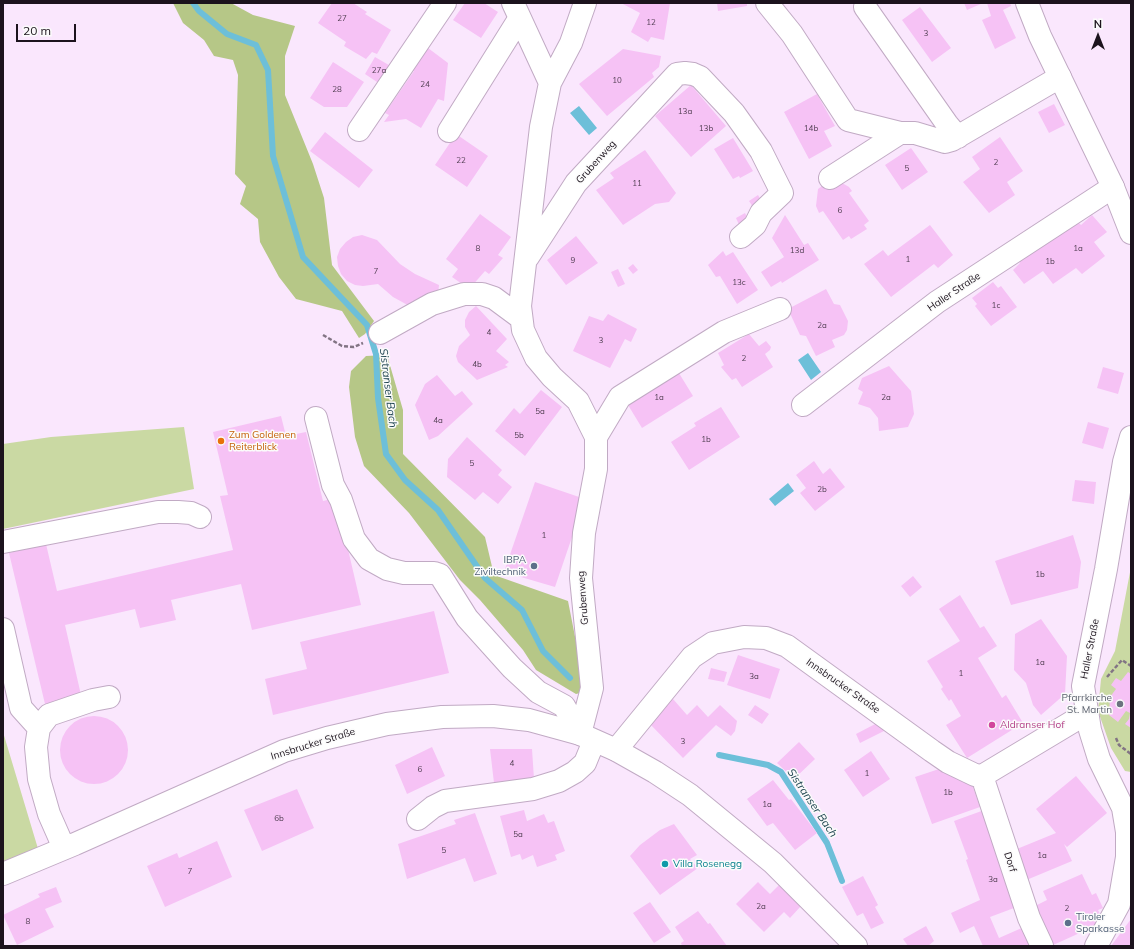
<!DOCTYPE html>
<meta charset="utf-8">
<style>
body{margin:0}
#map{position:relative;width:1134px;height:949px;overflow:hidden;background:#fae7fd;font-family:Mulish,sans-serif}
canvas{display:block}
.frame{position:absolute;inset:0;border:4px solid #1c131d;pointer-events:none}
.north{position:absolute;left:1078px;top:16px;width:40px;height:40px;-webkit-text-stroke:3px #fbfbfb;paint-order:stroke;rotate:0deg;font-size:11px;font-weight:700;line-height:16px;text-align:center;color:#1c131d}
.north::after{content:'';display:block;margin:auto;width:14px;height:18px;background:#1c131d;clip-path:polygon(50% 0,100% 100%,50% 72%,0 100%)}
.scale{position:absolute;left:16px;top:24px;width:60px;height:18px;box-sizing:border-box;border:2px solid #1c131d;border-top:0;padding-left:5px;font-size:12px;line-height:14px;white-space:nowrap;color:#1c131d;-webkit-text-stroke:3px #fbfbfb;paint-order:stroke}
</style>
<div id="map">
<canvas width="1134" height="949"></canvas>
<div class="frame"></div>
<div class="north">N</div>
<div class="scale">20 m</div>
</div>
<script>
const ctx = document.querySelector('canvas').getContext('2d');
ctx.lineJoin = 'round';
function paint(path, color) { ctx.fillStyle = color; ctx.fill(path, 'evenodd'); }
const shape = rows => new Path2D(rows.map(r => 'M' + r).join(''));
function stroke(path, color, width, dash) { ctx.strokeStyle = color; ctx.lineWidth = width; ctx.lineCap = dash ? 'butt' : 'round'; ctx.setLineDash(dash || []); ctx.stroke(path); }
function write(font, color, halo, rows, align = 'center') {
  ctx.font = font + ' Mulish,sans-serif'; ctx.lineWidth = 3; ctx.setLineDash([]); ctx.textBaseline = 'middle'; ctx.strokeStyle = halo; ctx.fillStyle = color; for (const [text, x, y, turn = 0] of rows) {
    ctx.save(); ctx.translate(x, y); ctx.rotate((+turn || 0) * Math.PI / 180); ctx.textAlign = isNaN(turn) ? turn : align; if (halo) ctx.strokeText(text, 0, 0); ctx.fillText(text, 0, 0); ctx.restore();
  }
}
paint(shape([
 [184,427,194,489,3,529,3,444,51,437],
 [1131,567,1131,772,1125,771,1111,748,1098,711,1101,679,1115,651],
 [3,732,39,852,3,865]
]), '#cad9a3');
paint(shape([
 [173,3,231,3,253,15,295,26,285,56,285,95,313,164,324,198,332,265,374,321,365,334,359,338,342,311,296,299,279,277,260,242,258,219,240,204,246,186,235,174,238,75,233,60,214,56,204,40,183,23],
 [387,355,403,410,403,454,485,537,494,575,568,601,580,662,584,692,576,694,536,670,523,650,480,600,460,580,409,513,364,466,355,437,349,387,351,371,366,356]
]), '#b6c787');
paint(shape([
 [579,106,597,128,589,135,570,113],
 [808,353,821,372,811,380,798,360],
 [788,483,794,491,775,506,769,499]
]), '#6dbfd9');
stroke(shape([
 [193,3,199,11,227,34,256,45,268,70,273,156,303,257,367,325,376,354,378,398,386,454,405,480,438,510,485,578,522,610,543,651,570,678],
 [719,755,768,765,781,772,827,843,842,881]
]), '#6dbfd9', 6);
paint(shape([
 [332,3,353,3,367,12,365,14,391,30,377,54,372,52,366,59,344,46,346,42,318,23],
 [465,3,484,3,498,12,481,38,453,20],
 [621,3,670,3,664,40,651,37,648,42,631,32,640,13],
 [717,3,747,3,747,6,718,11],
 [964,3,983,3,967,10],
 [987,3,1010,3,1011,6,1003,10,1016,38,995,49,982,20,991,16],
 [920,7,951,48,932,62,902,20],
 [424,45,448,63,444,101,438,99,421,128,406,119,384,122,389,115,385,113,414,71,410,69],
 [623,49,661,56,659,67,652,73,654,77,607,116,579,84],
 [375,57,394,68,383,86,365,74],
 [333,62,364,82,347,107,324,107,310,98],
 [691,85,726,126,691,157,655,116],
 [817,94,835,126,824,131,832,146,809,159,784,112],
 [1054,104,1065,125,1049,133,1038,112],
 [325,132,373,170,359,188,310,151],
 [456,134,488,156,467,187,435,165],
 [1000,137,1023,171,1007,182,1015,195,989,213,963,182,980,169,972,157],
 [733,138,753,171,740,178,739,176,733,179,714,149],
 [911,148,928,172,902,190,885,165],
 [645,150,676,193,669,202,655,204,623,225,596,190,614,178,610,173],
 [826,183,842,183,849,187,852,191,849,193,869,221,864,225,867,229,851,239,849,236,843,240,823,211,819,213,816,206,818,189],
 [758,195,762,202,753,207,749,201],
 [745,213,750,223,740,227,736,218],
 [480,214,511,237,498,255,503,258,489,274,485,271,471,287,465,286,452,277,458,269,446,259],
 [785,215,804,245,808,243,819,260,782,283,781,281,771,287,761,272,784,257,772,238],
 [1092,215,1107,232,1094,242,1105,256,1082,274,1076,268,1053,284,1043,271,1024,284,1013,270,1020,263,1018,259,1049,231,1055,238,1077,221,1081,225],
 [930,225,953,255,938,268,934,264,891,297,864,264,883,250,888,256],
 [362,235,377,240,400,264,415,274,439,285,438,294,413,308,393,297,378,284,363,286,355,285,347,281,341,274,338,266,337,257,340,249,346,242,353,237],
 [576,236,598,263,566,285,547,260],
 [723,251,726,256,733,252,758,290,737,304,720,276,716,277,708,265],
 [633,264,638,270,633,274,628,268],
 [618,269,625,284,618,287,611,272],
 [993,282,998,288,1001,286,1017,307,991,326,975,306,977,304,972,298],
 [826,289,834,304,840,305,848,321,847,330,844,335,832,340,835,347,816,356,806,336,800,335,788,309],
 [476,306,507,339,496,351,509,362,505,365,508,367,477,380,458,362,456,356,459,346,470,335,465,327,465,320,469,312],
 [608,314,637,329,631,342,625,339,610,368,573,351,589,316,603,321],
 [749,334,759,346,766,341,771,347,770,350,765,354,773,367,742,387,736,378,732,380,721,367,724,365,718,353],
 [674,365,693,396,642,428,625,400],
 [889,366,911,391,914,414,908,427,879,431,878,418,870,408,858,404,863,392,858,389,862,378],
 [1103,367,1124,373,1118,394,1097,388],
 [437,375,455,396,462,391,473,404,438,436,429,440,415,405,425,384],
 [541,390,562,407,525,456,495,431,514,408,520,414],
 [721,407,740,437,689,470,671,442,696,426,694,423],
 [281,416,286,436,306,432,323,501,336,498,361,605,252,630,241,584,171,600,176,620,140,628,135,609,65,625,81,695,45,704,9,553,46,544,57,591,233,550,220,496,228,495,213,432],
 [1088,422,1109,428,1103,449,1082,443],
 [467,437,502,470,498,475,512,487,498,504,483,492,475,500,447,477,448,459],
 [814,461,823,474,830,468,845,487,815,511,800,493,806,488,796,475],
 [1075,480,1096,482,1094,504,1072,501],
 [535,482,585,499,555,587,504,572],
 [1073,535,1081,562,1078,588,1011,605,995,561],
 [913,576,922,587,910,597,901,586],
 [960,595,980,628,984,626,997,646,978,658,1002,698,1006,695,1023,723,967,758,946,725,961,716,951,699,949,701,941,689,943,687,927,661,960,641,939,609],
 [434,611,449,673,273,715,265,679,307,669,300,642],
 [1041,619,1067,656,1065,694,1041,715,1033,705,1026,683,1014,670,1015,634],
 [738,655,780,669,770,699,727,685],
 [711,668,727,672,724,682,708,679],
 [1128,672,1131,674,1131,728,1125,724,1129,719,1130,713,1126,711,1118,722,1109,715,1110,697,1116,689,1111,685,1116,678,1121,681],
 [673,699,687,715,697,705,708,717,720,705,737,721,735,731,731,736,716,725,683,758,649,723],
 [755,705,769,714,762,724,748,715],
 '60 750a34 34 0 1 1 68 0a34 34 0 1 1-68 0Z',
 [879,722,884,731,860,743,856,734],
 [799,742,815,759,794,779,777,763],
 [432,747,445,776,407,794,395,765],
 [490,749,532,749,534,779,494,783],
 [871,751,890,779,863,797,844,770],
 [942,768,969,776,980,807,932,824,915,777],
 [1076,776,1107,813,1067,847,1064,844,1072,861,1024,881,1012,851,1056,833,1036,809],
 [773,780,789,800,791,799,817,833,795,850,773,823,767,826,747,799],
 [297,789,314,828,262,851,244,810],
 [987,809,1022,905,990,917,999,938,1024,927,1032,946,983,946,974,926,960,933,951,913,980,900,966,860,968,859,954,821],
 [524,810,527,821,544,814,548,823,554,821,565,851,555,855,557,860,537,867,533,855,522,860,520,854,511,857,500,816],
 [475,813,497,874,474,882,465,858,407,879,398,844,456,824,454,820],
 [674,824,697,855,690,859,698,868,660,895,630,856,640,845,660,830],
 [217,841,232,877,165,907,147,866,177,853,179,858],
 [1082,874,1092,895,1096,893,1103,908,1098,910,1104,922,1051,946,1033,907,1047,900,1043,891],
 [863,876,878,905,875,907,884,923,871,929,863,913,857,916,842,887],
 [758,882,770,894,779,885,801,906,790,918,784,912,764,932,736,904],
 [56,887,62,902,45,909,54,927,17,945,3,915,40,897,38,894],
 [650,902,671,932,654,943,633,913],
 [698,911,708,924,710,923,727,946,682,946,681,943,684,941,675,927],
 [1131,919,1131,946,1111,946],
 [926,926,934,941,928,946,908,946,903,939]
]), '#f6c2f5');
const minor = shape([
 [513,3,550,83],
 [767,3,792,34,848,120,900,133,915,133,945,142,952,140,1060,77],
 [865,7,947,124,958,137],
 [359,130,445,3],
 [449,131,519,19],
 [830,178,900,133],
 [528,257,576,183,677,74,685,73,693,74,700,77,734,113,761,151,782,193,761,213,755,225,741,237],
 [380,333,432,304,464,294,482,294,494,298,521,318],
 [803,405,937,302,1113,187],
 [316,418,333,485,341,500,354,539,369,559,387,569,404,573,434,573,440,575,467,618,512,668,538,692,564,706,580,734],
 [596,437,620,397,724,332,780,309],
 [3,542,158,512,178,512,191,513,200,517],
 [3,629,21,708,39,728],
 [580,734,592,688,581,578,584,533,596,469,596,437,578,401,552,377,536,358,523,330,520,306,541,127,550,83,571,43,585,3],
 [616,750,692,657,713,643,744,637,766,638,787,646,932,751,948,762,975,775,982,776,1087,713],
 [982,776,1029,918,1042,946],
 [418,819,433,807,445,801,533,789,559,781,575,772,585,763,594,741],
 [64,848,49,814,39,779,36,747,39,728,49,715,93,700,109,697]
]);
const major = shape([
 [1027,3,1040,36,1113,187,1131,233],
 [3,874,75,844,284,751,327,738,387,724,442,717,493,716,529,720,580,734,616,750,655,772,690,795,773,863,856,946],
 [1096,946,1119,904,1127,857,1127,832,1123,808,1099,759,1090,730,1083,686,1106,569,1124,462,1131,437]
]);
stroke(minor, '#c1aac4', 24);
stroke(major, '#c1aac4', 24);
stroke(shape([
 [323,335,342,346,354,347,363,343],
 [1107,677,1122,660,1131,666],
 [1116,738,1119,745,1131,754]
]), '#827484', 2.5, [4, 2]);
stroke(minor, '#fff', 22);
stroke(major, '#fff', 22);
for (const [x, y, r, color] of [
 [221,441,4,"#e8710a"],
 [534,566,4,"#5c6f8a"],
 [1120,704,4,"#6b7280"],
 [992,725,4,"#d1479c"],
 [665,864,4,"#0f9aa8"],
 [1068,923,4,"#5c6f8a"]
]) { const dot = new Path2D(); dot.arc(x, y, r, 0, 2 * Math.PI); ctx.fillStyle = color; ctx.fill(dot); stroke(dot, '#fbfbfb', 1.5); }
write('8px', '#523f53', null, [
 ["27",342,19],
 ["12",651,23],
 ["3",926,34],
 ["27a",379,71],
 ["10",617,81],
 ["24",425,85],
 ["28",337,90],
 ["13a",685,112],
 ["13b",706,129],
 ["14b",811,129],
 ["22",461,161],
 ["2",996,163],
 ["5",907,169],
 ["11",637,184],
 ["6",840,211],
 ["8",478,249],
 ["1a",1078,249],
 ["13d",797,251],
 ["1",908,260],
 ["9",573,261],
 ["1b",1050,262],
 ["7",376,272],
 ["13c",739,283],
 ["1c",996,306],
 ["2a",822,326],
 ["4",489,333],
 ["3",601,341],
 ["2",744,359],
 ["4b",477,365],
 ["1a",659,398],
 ["2a",886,398],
 ["5a",540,412],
 ["4a",438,421],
 ["5b",519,436],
 ["1b",706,440],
 ["5",472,464],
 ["2b",822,490],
 ["1",544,536],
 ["1b",1040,575],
 ["1a",1040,663],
 ["1",961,674],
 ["3a",754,677],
 ["3",683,742],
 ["4",512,764],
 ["6",420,770],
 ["1",867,774],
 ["1b",948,793],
 ["1a",767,805],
 ["6b",279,819],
 ["5a",518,835],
 ["5",444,851],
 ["1a",1042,856],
 ["7",190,872],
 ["3a",993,880],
 ["2a",761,907],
 ["2",1067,909],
 ["8",28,922]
]);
write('10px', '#1c131d', '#fbfbfb', [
 ["Grubenweg",596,162,-48],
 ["Haller Straße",954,292,-34],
 ["Grubenweg",583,598,-94],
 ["Haller Straße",1090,649,-79],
 ["Innsbrucker Straße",843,686,35],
 ["Innsbrucker Straße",313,744,-17],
 ["Dorf",1010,862,72]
]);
write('10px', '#c56008', '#fbfbfb', [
 ["Zum Goldenen",229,435],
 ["Reiterblick",229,447]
], 'left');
write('10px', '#4e5e75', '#fbfbfb', [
 ["IBPA",526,560],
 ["Ziviltechnik",526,572],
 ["Tiroler",1076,917,"left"],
 ["Sparkasse",1076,929,"left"]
], 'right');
write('10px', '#5b616d', '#fbfbfb', [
 ["Pfarrkirche",1112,698],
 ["St. Martin",1112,710]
], 'right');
write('10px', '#b23c85', '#fbfbfb', [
 ["Aldranser Hof",1000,725]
], 'left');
write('10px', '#0d838f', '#fbfbfb', [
 ["Villa Rosenegg",673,864]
], 'left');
write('italic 11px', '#1c424e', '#fbfbfb', [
 ["Sistranser Bach",388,388,83],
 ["Sistranser Bach",812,803,56]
]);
</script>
